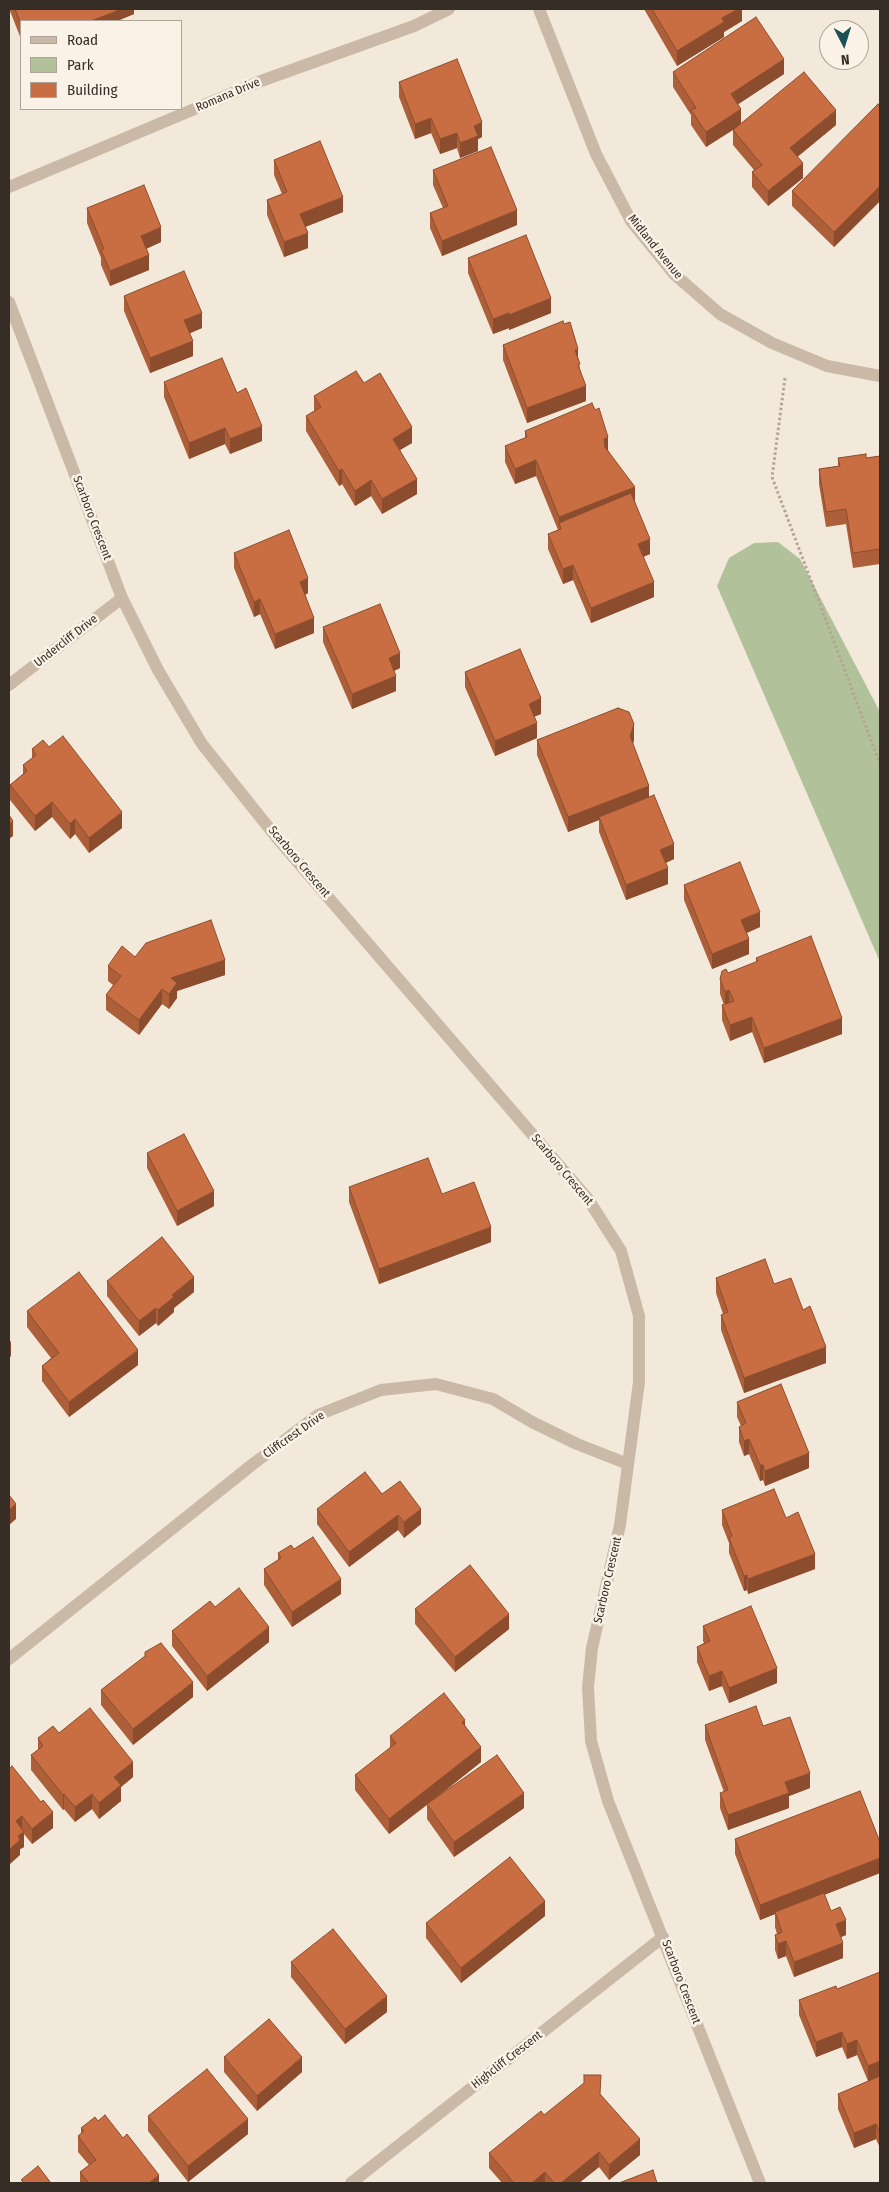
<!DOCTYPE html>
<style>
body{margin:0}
#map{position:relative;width:889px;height:2192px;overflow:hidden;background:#f2e9da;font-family:"Fira Sans Condensed",sans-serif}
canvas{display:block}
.frame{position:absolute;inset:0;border:10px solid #362d27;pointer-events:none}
.legend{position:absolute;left:20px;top:20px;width:162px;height:90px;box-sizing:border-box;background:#faf2e6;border:1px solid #aca39a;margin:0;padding:6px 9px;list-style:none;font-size:15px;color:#362d27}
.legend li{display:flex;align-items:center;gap:10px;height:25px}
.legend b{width:25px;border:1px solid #aca39a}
.north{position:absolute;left:819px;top:20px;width:50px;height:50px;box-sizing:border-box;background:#faf2e6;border:1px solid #aca39a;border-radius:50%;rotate:175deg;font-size:14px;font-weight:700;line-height:20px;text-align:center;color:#362d27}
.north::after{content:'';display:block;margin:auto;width:18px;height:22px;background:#1c4f58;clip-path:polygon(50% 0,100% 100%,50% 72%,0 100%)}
</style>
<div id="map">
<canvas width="889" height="2192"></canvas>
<div class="frame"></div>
<ul class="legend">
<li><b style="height:6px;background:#cab9a6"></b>Road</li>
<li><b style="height:14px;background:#b1c19a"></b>Park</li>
<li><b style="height:14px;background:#c86e42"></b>Building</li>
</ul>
<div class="north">N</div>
</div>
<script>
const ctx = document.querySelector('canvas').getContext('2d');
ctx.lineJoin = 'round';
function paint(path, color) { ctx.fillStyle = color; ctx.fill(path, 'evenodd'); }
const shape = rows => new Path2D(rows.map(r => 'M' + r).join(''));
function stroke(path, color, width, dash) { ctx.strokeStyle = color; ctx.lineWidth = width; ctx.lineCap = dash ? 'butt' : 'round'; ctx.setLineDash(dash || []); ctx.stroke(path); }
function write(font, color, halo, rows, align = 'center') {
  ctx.font = font + ' "Fira Sans Condensed",sans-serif'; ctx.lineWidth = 5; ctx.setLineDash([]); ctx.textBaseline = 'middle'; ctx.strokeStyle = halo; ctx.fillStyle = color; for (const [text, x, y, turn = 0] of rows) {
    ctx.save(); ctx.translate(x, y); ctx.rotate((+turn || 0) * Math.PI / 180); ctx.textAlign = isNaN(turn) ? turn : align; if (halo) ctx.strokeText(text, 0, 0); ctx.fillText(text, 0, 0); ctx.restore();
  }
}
paint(shape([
 [778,542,800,559,880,712,880,962,717,586,729,558,754,543]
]), '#b1c19a');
stroke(shape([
 [785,378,772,477,880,764]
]), '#b6a490', 3, [2.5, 2.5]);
stroke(shape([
 [539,9,596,154,631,221,674,274,720,314,772,343,827,366,880,376],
 [9,187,261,81,414,26,449,9],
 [9,302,122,598,158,670,202,744,277,838,588,1199,621,1251,639,1316,639,1382,620,1525,592,1648,588,1687,591,1741,608,1801,760,2183],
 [9,685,122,598],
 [9,1659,253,1464,318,1415,381,1390,436,1384,493,1399,532,1422,577,1444,628,1464],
 [351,2183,663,1937]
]), '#cab9a6', 12);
paint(shape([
 [10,9,134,9,134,14,117,21,21,21,21,39,10,11],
 [644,9,742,9,742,21,724,32,724,37,677,66],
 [673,72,784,74,738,104,741,124,836,125,797,157,803,178,768,206,752,187,752,172,754,170,733,145,733,130,738,127,706,147,691,125,691,115,673,87],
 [399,82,482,137,478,139,478,151,460,158,457,148,440,154,431,133,415,139,399,97],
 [880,107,880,201,834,247,792,206,792,191],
 [274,160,343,212,305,227,308,248,284,257,267,215,267,200,282,194,274,175],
 [433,170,517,225,442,256,430,228,430,213,443,208,433,185],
 [87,208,161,242,146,249,149,270,110,286,101,265,101,258,87,223],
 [468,258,551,313,509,330,509,328,493,334,468,273],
 [124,296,202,328,189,333,193,356,150,373,124,311],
 [503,345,578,358,586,401,527,423,503,360],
 [164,382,237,393,262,441,230,454,225,444,189,459,164,397],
 [364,383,412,443,400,450,417,494,382,514,371,496,355,506,342,484,339,486,306,431,306,416,314,411,314,396],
 [525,431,608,450,635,502,650,554,643,557,654,597,591,623,573,580,563,584,548,549,548,534,558,530,536,476,515,484,505,462,505,446,525,438],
 [880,456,880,564,853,568,846,524,826,527,819,484,819,469,838,466,838,458,866,458],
 [234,553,308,593,305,595,314,633,275,649,260,614,254,617,234,568],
 [323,627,400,668,394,671,396,691,352,709,323,642],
 [465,672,541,714,534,716,537,738,495,756,465,687],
 [537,740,634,740,633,744,649,797,674,859,666,863,668,884,626,900,599,832,599,820,568,832,537,755],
 [49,747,122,828,89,853,75,834,70,839,52,817,35,831,10,800,10,785,23,774,23,765,32,759,32,749],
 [684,885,760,927,747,933,749,954,712,969,684,900],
 [135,957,225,975,177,991,177,998,169,1009,162,1004,139,1035,106,1010,106,995,113,985,108,981,108,966],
 [756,958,842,1034,764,1063,752,1032,730,1041,722,1020,722,1005,724,1005,720,994,720,979,728,973,756,962],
 [147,1153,214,1206,177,1226,147,1168],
 [349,1187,442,1194,491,1242,379,1284,349,1202],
 [716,1278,774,1284,803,1310,826,1363,744,1393,721,1330,721,1315,723,1314,716,1293],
 [107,1281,194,1292,174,1308,174,1312,158,1326,156,1323,139,1336,107,1296],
 [27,1311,138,1365,69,1417,42,1381,42,1366,51,1358,27,1327],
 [737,1402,809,1468,765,1486,763,1480,760,1481,749,1454,744,1456,739,1442,739,1427,741,1426,737,1417],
 [382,1494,421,1524,404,1538,398,1530,349,1567,317,1524,317,1509],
 [722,1510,786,1518,815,1569,748,1594,747,1590,744,1591,729,1553,729,1543,722,1525],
 [278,1553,341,1594,292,1627,264,1585,264,1569,278,1560],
 [215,1607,269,1642,207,1691,172,1646,172,1631],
 [415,1609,509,1629,455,1672,415,1624],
 [703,1626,777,1683,729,1703,722,1686,709,1691,697,1662,697,1647,704,1643,703,1641],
 [101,1690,193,1697,133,1745,101,1705],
 [705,1725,763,1726,810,1788,789,1796,789,1808,728,1830,720,1808,720,1793,724,1792,705,1740],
 [465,1727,481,1762,434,1800,524,1808,454,1857,427,1819,427,1805,389,1834,355,1790,355,1775,390,1748,390,1736],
 [59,1733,133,1777,121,1787,121,1801,99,1819,92,1809,75,1822,64,1809,63,1810,31,1770,31,1755,38,1750,38,1738],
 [9,1769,53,1828,32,1844,24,1834,24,1847,20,1849,20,1855],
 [735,1839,880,1842,880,1873,824,1895,831,1911,846,1935,841,1937,843,1958,794,1977,786,1956,778,1959,775,1950,775,1935,777,1934,775,1927,775,1914,760,1920,735,1854],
 [545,1916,461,1983,426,1938,426,1923],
 [291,1962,387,2012,345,2044,291,1977],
 [837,1989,880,2076,868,2081,857,2055,847,2059,842,2047,816,2057,799,2015,799,2000],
 [224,2057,302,2072,257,2111,224,2072],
 [880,2076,880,2148,876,2139,854,2148,838,2109,838,2094],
 [601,2095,640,2155,609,2180,599,2167,579,2183,502,2183,489,2168,489,2153,544,2115],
 [148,2116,248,2134,188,2182,148,2131],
 [98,2121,159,2183,80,2183,80,2172,89,2165,78,2152,78,2136,81,2134,81,2128]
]), '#ac5f39');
paint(shape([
 [115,9,134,9,134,14,117,21,91,21],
 [738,9,742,9,742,21,724,32,724,37,677,66,677,51,722,18],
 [784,59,784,74,731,109,731,94],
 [741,109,741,124,706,147,706,132],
 [836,110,836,125,790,163,790,148],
 [431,118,431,133,415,139,415,124],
 [482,122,482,137,478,139,478,151,460,158,460,143,474,126],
 [457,133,457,148,440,154,440,139],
 [803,163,803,178,768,206,768,191],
 [880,186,880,201,834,247,834,232],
 [343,197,343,212,300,229,300,214],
 [517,210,517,225,442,256,442,241],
 [161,227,161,242,141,251,141,236],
 [308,233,308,248,284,257,284,242],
 [149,255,149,270,110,286,110,271],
 [551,298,551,313,509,330,509,315],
 [202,313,202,328,184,336,184,320],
 [509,313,509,328,493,334,493,319],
 [193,341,193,356,150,373,150,358],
 [578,349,578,365,575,350],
 [586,386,586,401,527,423,527,408],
 [262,426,262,441,230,454,230,439],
 [412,427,412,443,393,454,393,439],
 [225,428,225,444,189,459,189,443],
 [608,437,608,452,604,454,604,439],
 [536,460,536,476,515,484,515,469],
 [342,469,342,484,339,486,339,471],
 [417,479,417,494,382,514,382,499],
 [371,480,371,496,355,506,355,491],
 [635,487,635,502,561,529,559,525,559,517],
 [650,539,650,554,638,559,638,544],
 [573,565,573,580,563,584,563,569],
 [308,578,308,593,300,597,300,582],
 [654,582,654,597,591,623,591,608],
 [260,599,260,614,254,617,254,602],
 [314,618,314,633,275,649,275,634],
 [400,653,400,668,389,673,389,658],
 [396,676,396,691,352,709,352,694],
 [541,698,541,714,529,719,529,704],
 [537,723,537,738,495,756,495,741],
 [634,724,634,740,630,751,630,736],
 [649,786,649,801,599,817,599,820,568,832,568,817],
 [52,802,52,817,35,831,35,816],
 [122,812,122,828,89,853,89,838],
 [75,819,75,834,70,839,70,824],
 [13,821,13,836,9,839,9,824],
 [674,844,674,859,660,865,660,850],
 [668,868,668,884,626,900,626,885],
 [760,912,760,927,741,935,741,920],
 [749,939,749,954,712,969,712,954],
 [225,960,225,975,177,991,177,998,169,1009,169,994,171,978],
 [162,989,162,1004,139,1035,139,1020],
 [729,990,729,1005,725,1007,725,992],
 [752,1017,752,1032,730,1041,730,1025],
 [842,1018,842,1034,764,1063,764,1048],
 [214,1191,214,1206,177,1226,177,1211],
 [491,1227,491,1242,379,1284,379,1269],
 [194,1277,194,1292,174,1308,174,1312,158,1326,158,1310,172,1295],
 [156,1308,156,1323,139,1336,139,1321],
 [11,1341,11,1356,9,1358,9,1343],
 [826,1347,826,1363,744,1393,744,1378],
 [138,1350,138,1365,69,1417,69,1402],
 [749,1439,749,1454,744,1456,744,1441],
 [809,1453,809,1468,765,1486,765,1471],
 [760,1465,763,1465,763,1480,760,1481],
 [16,1504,16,1519,9,1525,9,1510],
 [421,1509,421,1524,404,1538,404,1522],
 [398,1515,398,1530,349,1567,349,1552],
 [815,1554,815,1569,748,1594,748,1579],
 [747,1575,747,1590,744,1591,744,1576],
 [341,1579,341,1594,292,1627,292,1612],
 [509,1614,509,1629,455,1672,455,1657],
 [269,1627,269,1642,207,1691,207,1676],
 [777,1668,777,1683,729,1703,729,1688],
 [722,1671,722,1686,709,1691,709,1676],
 [193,1682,193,1697,133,1745,133,1729],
 [465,1720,465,1735,462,1722],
 [481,1747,481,1762,389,1834,389,1819],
 [133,1762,133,1777,121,1787,121,1801,99,1819,99,1803,114,1777],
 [810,1773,810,1788,789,1796,789,1808,728,1830,728,1815,785,1782],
 [524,1793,524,1808,454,1857,454,1842],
 [64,1794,64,1809,63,1810,63,1795],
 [92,1794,92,1809,75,1822,75,1807],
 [53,1812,53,1828,32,1844,32,1829],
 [22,1816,22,1832,16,1821],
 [24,1832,24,1847,20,1849,20,1855,9,1865,9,1850,18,1836],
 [880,1858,880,1873,775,1914,775,1912,775,1914,760,1920,760,1905],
 [545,1901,545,1916,461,1983,461,1968],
 [846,1920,846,1935,836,1939,836,1924],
 [786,1941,786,1956,778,1959,778,1944],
 [843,1943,843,1958,794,1977,794,1962],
 [387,1996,387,2012,345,2044,345,2029],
 [842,2032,842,2047,816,2057,816,2042],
 [857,2040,857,2055,847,2059,847,2044],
 [302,2057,302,2072,257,2111,257,2096],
 [880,2061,880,2076,868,2081,868,2066],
 [248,2119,248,2134,188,2182,188,2166],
 [876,2124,876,2139,854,2148,854,2133],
 [640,2139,640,2155,609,2180,609,2165],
 [599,2152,599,2167,579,2183,561,2183],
 [545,2172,545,2183,532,2183],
 [159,2175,159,2183,149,2183]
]), '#8c4d2e');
const building = shape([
 [15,9,116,9,117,11,91,21,21,21,21,24,15,9],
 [652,9,738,9,722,18,724,22,677,51,652,9],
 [756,17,784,59,731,94,741,109,706,132,691,110,696,108,673,72,756,17],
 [457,59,482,122,474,126,478,136,460,143,457,133,440,139,431,118,415,124,399,82,457,59],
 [804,72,836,110,790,148,803,163,768,191,752,172,762,165,733,130,804,72],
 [878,104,880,107,880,186,834,232,792,191,878,104],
 [320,141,343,197,300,214,308,233,284,242,267,200,287,192,274,160,320,141],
 [491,147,517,210,442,241,430,213,448,206,433,170,491,147],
 [144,185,161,227,141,236,149,255,110,271,101,250,104,249,87,208,144,185],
 [526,235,551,298,509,315,509,313,493,319,468,258,526,235],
 [184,271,202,313,184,320,193,341,150,358,124,296,184,271],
 [563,321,564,324,570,322,578,349,575,350,580,364,578,365,586,386,527,408,503,345,563,321],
 [222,358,237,393,246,388,262,426,230,439,225,428,189,443,164,382,222,358],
 [356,371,364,383,380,373,412,427,393,439,417,479,382,499,371,480,355,491,342,469,339,471,306,416,321,407,314,396,356,371],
 [592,403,595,410,599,408,608,437,604,439,605,447,635,487,559,517,536,460,515,469,505,446,527,437,525,431,592,403],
 [866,454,866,458,880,456,880,549,853,553,846,509,826,512,819,469,840,466,838,458,866,454],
 [631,493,650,539,638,544,654,582,591,608,573,565,563,569,548,534,561,529,559,523,631,493],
 [289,530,308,578,300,582,314,618,275,634,260,599,254,602,234,553,289,530],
 [380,604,400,653,389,658,396,676,352,694,323,627,380,604],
 [520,649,541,698,529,704,537,723,495,741,465,672,520,649],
 [618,708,629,712,634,724,630,736,649,786,568,817,537,740,618,708],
 [63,736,122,812,89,838,75,819,70,824,52,802,35,816,10,785,27,771,23,765,36,755,32,749,43,740,49,747,63,736],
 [654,795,674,844,660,850,668,868,626,885,599,817,654,795],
 [9,815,13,821,9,824,9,815],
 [740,862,760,912,741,920,749,939,712,954,684,885,740,862],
 [211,920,225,960,171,978,177,983,169,994,162,989,139,1020,106,995,121,976,108,966,122,946,135,957,146,943,211,920],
 [811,936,842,1018,764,1048,752,1017,730,1025,722,1005,734,1001,729,990,725,992,720,979,722,971,726,969,728,973,758,961,756,958,811,936],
 [184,1134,214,1191,177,1211,147,1153,184,1134],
 [428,1158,442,1194,474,1182,491,1227,379,1269,349,1187,428,1158],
 [162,1237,194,1277,172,1295,174,1297,158,1310,156,1308,139,1321,107,1281,162,1237],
 [765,1259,774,1284,791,1278,803,1310,810,1306,826,1347,744,1378,721,1315,728,1312,716,1278,765,1259],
 [79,1272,138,1350,69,1402,42,1366,59,1353,27,1311,79,1272],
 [781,1384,809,1453,765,1471,763,1465,760,1465,749,1439,744,1441,739,1427,746,1423,737,1402,781,1384],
 [365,1472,382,1494,400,1481,421,1509,404,1522,398,1515,349,1552,317,1509,365,1472],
 [774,1489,786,1518,798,1512,815,1554,748,1579,747,1575,744,1576,729,1538,732,1536,722,1510,774,1489],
 [9,1495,16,1504,9,1510,9,1495],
 [313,1537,341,1579,292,1612,264,1569,281,1558,278,1553,291,1545,294,1549,313,1537],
 [470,1565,509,1614,455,1657,415,1609,470,1565],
 [239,1588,269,1627,207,1676,172,1631,210,1601,215,1607,239,1588],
 [751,1606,777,1668,729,1688,722,1671,709,1676,697,1647,710,1641,703,1626,751,1606],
 [161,1643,193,1682,133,1729,101,1690,145,1656,145,1652,161,1643],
 [444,1693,465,1720,462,1722,481,1747,389,1819,355,1775,396,1743,390,1736,444,1693],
 [756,1706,763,1726,790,1717,810,1773,785,1782,789,1793,728,1815,720,1793,728,1790,705,1725,756,1706],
 [90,1708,133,1762,114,1777,121,1785,99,1803,92,1794,75,1807,64,1794,63,1795,31,1755,43,1746,38,1738,53,1726,59,1733,90,1708],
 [497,1755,524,1793,454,1842,427,1804,497,1755],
 [12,1766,41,1802,43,1800,53,1812,32,1829,22,1816,16,1821,24,1832,18,1836,20,1840,9,1850,9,1769,12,1766],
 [860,1791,880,1842,880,1858,760,1905,735,1839,860,1791],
 [510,1857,545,1901,461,1968,426,1923,510,1857],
 [824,1893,831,1911,840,1907,846,1920,836,1924,843,1943,794,1962,786,1941,778,1944,775,1935,782,1932,775,1912,824,1893],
 [333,1929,387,1996,345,2029,291,1962,333,1929],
 [880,1972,880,2061,868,2066,857,2040,847,2044,842,2032,816,2042,799,2000,836,1986,837,1989,880,1972],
 [269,2019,302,2057,257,2096,224,2057,269,2019],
 [207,2069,248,2119,188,2166,148,2116,207,2069],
 [584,2075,601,2075,600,2094,640,2139,609,2165,599,2152,561,2183,554,2183,545,2172,532,2183,514,2183,489,2153,541,2111,544,2115,584,2083,584,2075],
 [880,2076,880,2133,876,2124,854,2133,838,2094,880,2076],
 [105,2115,123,2138,127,2134,159,2175,149,2183,89,2183,80,2172,96,2160,78,2136,84,2131,81,2128,95,2117,98,2121,105,2115],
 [38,2166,51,2183,24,2183,21,2180,38,2166],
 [653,2170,657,2183,619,2183,653,2170]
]);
paint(building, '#c86e42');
stroke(building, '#8c4d2e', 1);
write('12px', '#362d27', '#faf2e6', [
 ["Romana Drive",228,95,-23],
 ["Midland Avenue",655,247,51],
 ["Scarboro Crescent",92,518,69],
 ["Undercliff Drive",66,641,-38],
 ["Scarboro Crescent",299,862,50],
 ["Scarboro Crescent",562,1170,50],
 ["Cliffcrest Drive",294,1435,-35],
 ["Scarboro Crescent",608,1580,-77],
 ["Scarboro Crescent",681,1982,69],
 ["Highcliff Crescent",507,2060,-38]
]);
</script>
